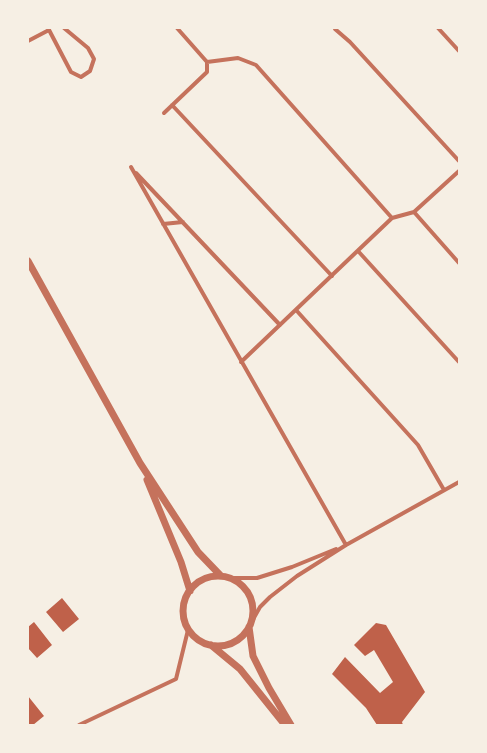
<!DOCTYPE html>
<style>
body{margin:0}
#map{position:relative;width:487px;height:753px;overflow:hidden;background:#f6efe4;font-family:"Exo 2",sans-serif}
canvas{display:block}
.frame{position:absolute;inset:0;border:29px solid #f6efe4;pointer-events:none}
</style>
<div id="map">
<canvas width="487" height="753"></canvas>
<div class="frame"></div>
</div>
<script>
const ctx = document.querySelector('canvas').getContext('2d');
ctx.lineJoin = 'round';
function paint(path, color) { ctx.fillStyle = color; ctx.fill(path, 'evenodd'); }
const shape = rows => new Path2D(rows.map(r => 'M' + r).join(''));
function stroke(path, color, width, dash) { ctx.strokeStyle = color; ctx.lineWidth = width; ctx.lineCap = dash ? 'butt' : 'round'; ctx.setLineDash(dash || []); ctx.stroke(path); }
paint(shape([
 [62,598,79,619,63,632,46,612],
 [34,622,52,645,37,658,28,648,28,627],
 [376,623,386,625,425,692,402,722,403,725,377,725,366,708,332,674,345,657,380,693,393,682,374,650,365,656,354,645],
 [28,696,44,716,33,725,30,725,28,723]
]), '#bf614a');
stroke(shape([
 [48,28,71,72,81,77,90,71,94,59,88,48,64,28],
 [335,28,335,29,350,42,459,161],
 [438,28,459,51],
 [28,41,49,30],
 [207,62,238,58,256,65,392,218],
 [172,105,332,276],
 [164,113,207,72,207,62,177,28],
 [131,167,346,545],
 [136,173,280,325],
 [414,212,459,263],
 [163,224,183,222],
 [358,251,459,362],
 [296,310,418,445,444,490],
 [241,362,392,218,414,212,459,171],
 [230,578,257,578,292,567,336,549],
 [251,623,260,607,270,597,297,576,346,545,459,482],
 [79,725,176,679,188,630]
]), '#c5725c', 4);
stroke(shape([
 [28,261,140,463,198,552,221,576],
 [147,480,181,562,190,591],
 '183 611a35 35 0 1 1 70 0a35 35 0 1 1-70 0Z',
 [249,627,253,656,269,688,291,725],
 [211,645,240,669,285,725]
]), '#c5725c', 7);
</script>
